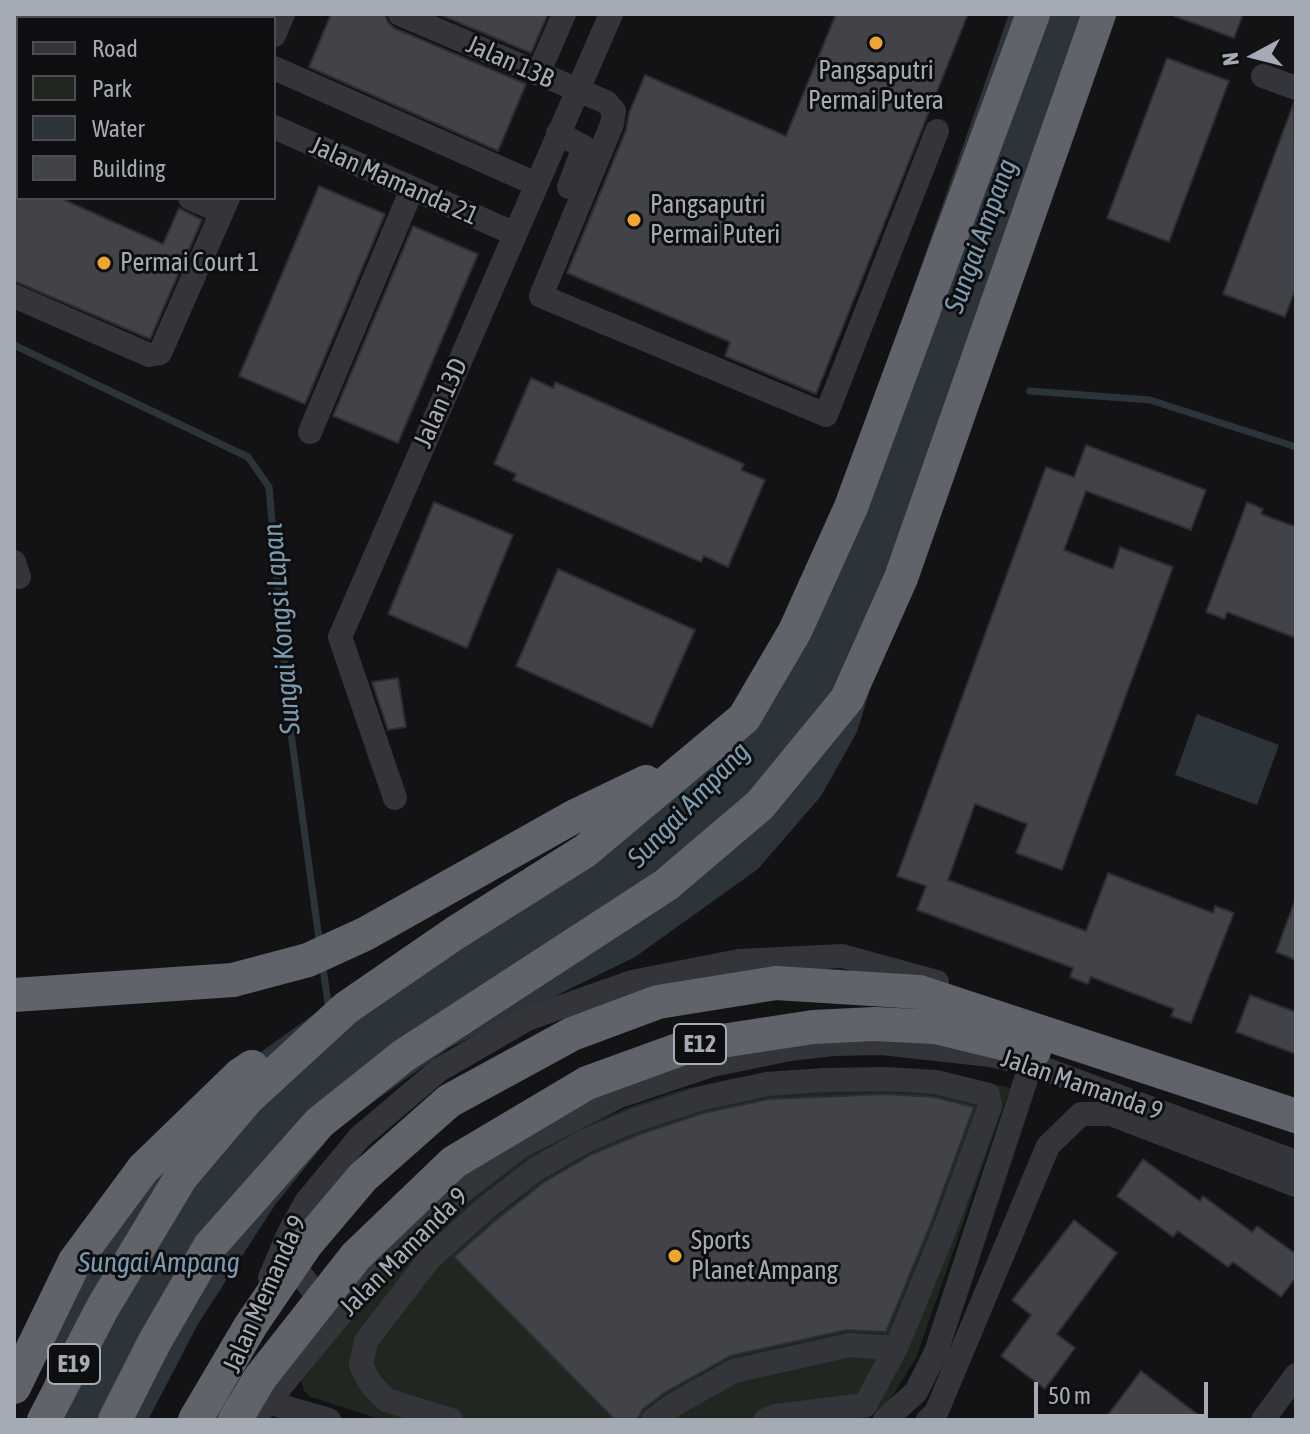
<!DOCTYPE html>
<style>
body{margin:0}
#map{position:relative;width:1310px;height:1434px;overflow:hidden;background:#131315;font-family:"Asap Condensed",sans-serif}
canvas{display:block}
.frame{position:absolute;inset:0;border:16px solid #a5abb5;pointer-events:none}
.legend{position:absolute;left:16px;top:16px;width:260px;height:184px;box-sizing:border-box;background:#0e0e10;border:2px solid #4a4d52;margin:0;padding:10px 14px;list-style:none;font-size:24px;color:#a5abb5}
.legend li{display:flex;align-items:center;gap:16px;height:40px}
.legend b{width:40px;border:2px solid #4a4d52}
.north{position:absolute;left:1214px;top:16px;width:80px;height:80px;-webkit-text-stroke:6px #0e0e10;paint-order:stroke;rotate:263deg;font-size:22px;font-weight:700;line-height:32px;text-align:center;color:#a5abb5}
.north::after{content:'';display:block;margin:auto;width:28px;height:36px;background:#a5abb5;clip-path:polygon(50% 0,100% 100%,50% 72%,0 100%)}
.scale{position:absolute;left:1034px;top:1382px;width:174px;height:36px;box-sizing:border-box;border:4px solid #a5abb5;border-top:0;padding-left:10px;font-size:24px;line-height:28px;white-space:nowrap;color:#a5abb5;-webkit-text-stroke:6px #0e0e10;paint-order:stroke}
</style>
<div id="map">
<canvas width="1310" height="1434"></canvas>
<div class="frame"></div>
<ul class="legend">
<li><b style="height:10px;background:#34353a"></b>Road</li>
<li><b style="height:22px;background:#1f2720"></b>Park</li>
<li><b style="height:22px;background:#2c343a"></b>Water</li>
<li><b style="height:22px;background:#424348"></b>Building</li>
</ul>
<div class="north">N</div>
<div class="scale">50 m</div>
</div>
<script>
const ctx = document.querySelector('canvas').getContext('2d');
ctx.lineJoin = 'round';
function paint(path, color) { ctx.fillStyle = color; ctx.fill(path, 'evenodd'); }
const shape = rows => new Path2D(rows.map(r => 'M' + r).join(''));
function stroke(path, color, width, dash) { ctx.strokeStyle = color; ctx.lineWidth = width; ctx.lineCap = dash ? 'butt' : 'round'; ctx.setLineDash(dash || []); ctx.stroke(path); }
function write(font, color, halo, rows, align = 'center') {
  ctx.font = font + ' "Asap Condensed",sans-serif'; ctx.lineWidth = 6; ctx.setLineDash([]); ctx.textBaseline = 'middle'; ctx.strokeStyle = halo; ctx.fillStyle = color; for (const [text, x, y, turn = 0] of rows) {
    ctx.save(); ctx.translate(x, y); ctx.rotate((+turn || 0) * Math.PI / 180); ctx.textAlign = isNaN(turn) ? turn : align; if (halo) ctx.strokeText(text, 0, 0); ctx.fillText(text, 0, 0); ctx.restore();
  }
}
paint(shape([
 [877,1067,966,1077,1010,1088,916,1358,890,1400,867,1420,383,1420,311,1397,304,1391,301,1381,304,1374,376,1279,500,1168,570,1132,629,1107,680,1090,734,1078,783,1071]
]), '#1f2720');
paint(shape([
 [1009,14,1112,14,879,660,857,732,821,796,758,869,635,957,449,1048,337,1128,275,1205,198,1324,148,1420,35,1420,69,1285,229,1075,328,1004,480,929,741,717,827,535],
 [1197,714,1279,745,1257,805,1175,775]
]), '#2c343a');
stroke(shape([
 [14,345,248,457,269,487,290,726,320,946],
 [1030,391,1150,400,1296,447],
 [322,962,329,1009]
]), '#2c343a', 7);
const building = shape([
 [331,14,385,14,388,22,394,28,526,84,498,151,309,67,331,14],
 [438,14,548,14,531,53,438,14],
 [836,14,968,14,816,394,725,356,730,342,567,273,626,130,629,113,645,75,786,136,836,14],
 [1174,14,1243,14,1234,38,1174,16,1174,14],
 [1167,58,1229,81,1169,242,1107,218,1167,58],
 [1294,102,1296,287,1285,317,1223,294,1294,102],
 [319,186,385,214,305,404,239,376,319,186],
 [14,198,60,198,163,244,179,208,202,220,150,339,14,281,14,198],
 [413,226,478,254,398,443,333,416,413,226],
 [531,378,553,388,555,382,744,464,741,470,765,480,728,567,704,556,701,562,513,480,516,474,494,464,531,378],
 [1086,445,1206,490,1191,530,1086,491,1064,550,1113,569,1120,547,1173,567,1062,870,1016,853,1027,824,975,804,948,880,1086,931,1108,873,1213,913,1215,906,1234,913,1191,1023,1171,1016,1174,1009,1091,977,1088,984,1070,977,1073,968,917,910,926,886,897,876,1046,467,1074,477,1086,445],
 [434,502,513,535,467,648,388,614,434,502],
 [1247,502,1263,509,1261,514,1296,527,1296,638,1227,612,1225,619,1206,612,1247,502],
 [558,569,695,630,652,727,516,666,558,569],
 [398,678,406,727,388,730,372,682,398,678],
 [1294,903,1296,903,1296,960,1276,952,1294,903],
 [1250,995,1296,1012,1296,1054,1236,1032,1250,995],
 [887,1094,934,1097,974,1107,930,1226,886,1332,847,1330,730,1356,664,1393,643,1409,637,1420,615,1420,454,1257,497,1219,544,1182,592,1154,640,1134,703,1113,769,1099,887,1094],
 [1143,1159,1200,1201,1203,1196,1252,1232,1257,1226,1296,1254,1296,1277,1281,1297,1233,1262,1228,1267,1178,1231,1173,1237,1117,1196,1143,1159],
 [1074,1220,1117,1253,1057,1334,1075,1348,1045,1389,1001,1356,1031,1315,1012,1300,1074,1220],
 [1141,1371,1205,1420,1104,1420,1141,1371]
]);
paint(building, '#424348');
stroke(building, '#2d2d31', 2);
stroke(shape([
 [20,14,29,18],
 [400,14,606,102,614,111,612,124,541,296,826,415,937,131],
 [274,35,283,14],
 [274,68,536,184],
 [538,74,564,14],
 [1263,76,1296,88],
 [14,96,18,93],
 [14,120,18,122],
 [274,127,515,234],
 [558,133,584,147,569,187],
 [190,198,222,212],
 [14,296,149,355,160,353,228,198],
 [310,432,412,189],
 [14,562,19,577],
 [395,798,340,637,611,14],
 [289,1249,295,1267,312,1289,333,1297,339,1296],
 [270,1278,288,1235,306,1202,360,1137,439,1070,527,1019,632,982,739,961,842,956,937,982],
 [215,1420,229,1408,252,1402,267,1402,329,1420],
 [253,1420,357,1294,439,1209,521,1146,617,1097,712,1065,790,1049,833,1044,882,1043,991,1055,1031,1064,1296,1162],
 [451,1420,386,1400,370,1383,361,1365,366,1341,430,1258,487,1207,536,1169,585,1141,635,1120,699,1099,767,1084,824,1080,887,1079,936,1082,988,1095,990,1106,944,1231,896,1348,865,1405,776,1416,766,1420],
 [653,1420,673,1405,734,1371,850,1345,896,1348],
 [885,1420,916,1392,936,1352,1031,1064],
 [928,1420,936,1413,1048,1146,1081,1114,1111,1114,1296,1185],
 [1263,1420,1296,1375]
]), '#34353a', 24);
stroke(shape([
 [14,995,233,980,308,960,365,934,575,816,646,782],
 [14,1387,75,1261,143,1169,240,1075,252,1067],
 [44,1420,103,1307,181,1177,247,1099,346,1008,455,933,585,851,744,718,795,631,851,507,1033,14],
 [115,1420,155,1341,210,1246,319,1123,403,1056,666,885,760,805,847,699,901,578,1099,14],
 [195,1420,251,1325,307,1243,363,1177,449,1101,572,1034,658,1002,776,983,919,992,1296,1116],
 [235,1420,260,1378,356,1256,454,1162,587,1083,689,1046,813,1027,875,1024,936,1027,1034,1051]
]), '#60636a', 34);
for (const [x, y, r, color] of [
 [876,43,8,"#efa531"],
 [634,220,8,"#efa531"],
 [104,263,8,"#efa531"],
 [675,1256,8,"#efa531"]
]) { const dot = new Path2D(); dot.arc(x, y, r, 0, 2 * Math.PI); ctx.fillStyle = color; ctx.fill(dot); stroke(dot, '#0e0e10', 3); }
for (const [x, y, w] of [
 [700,1044,52],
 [74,1364,52]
]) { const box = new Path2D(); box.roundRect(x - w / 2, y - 20, w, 40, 6); ctx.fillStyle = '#0e0e10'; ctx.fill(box); stroke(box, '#a5abb5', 2); }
write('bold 24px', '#a5abb5', null, [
 ["E12",700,1044],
 ["E19",74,1364]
]);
write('26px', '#a5abb5', '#0e0e10', [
 ["Jalan 13B",510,62,24],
 ["Jalan Mamanda 21",394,181,24],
 ["Jalan 13D",441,403,-66],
 ["Jalan Mamanda 9",1082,1085,19],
 ["Jalan Mamanda 9",404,1252,-45],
 ["Jalan Memanda 9",265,1294,-66]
]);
write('26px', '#a5abb5', '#0e0e10', [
 ["Pangsaputri",876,71,"center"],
 ["Permai Putera",876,101,"center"],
 ["Pangsaputri",650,205],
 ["Permai Puteri",650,235],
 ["Permai Court 1",120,263],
 ["Sports",691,1241],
 ["Planet Ampang",691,1271]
], 'left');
write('italic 28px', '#7c9ab0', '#0e0e10', [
 ["Sungai Ampang",981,236,-70],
 ["Sungai Kongsi Lapan",282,629,-95],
 ["Sungai Ampang",689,805,-46],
 ["Sungai Ampang",159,1263]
]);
</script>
